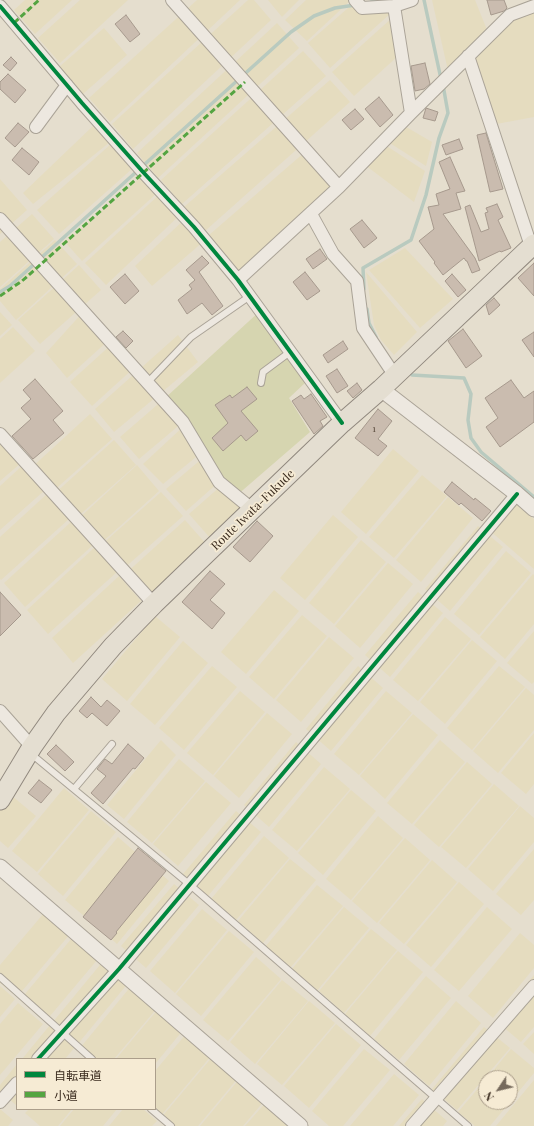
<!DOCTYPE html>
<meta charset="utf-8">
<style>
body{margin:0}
#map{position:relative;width:534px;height:1126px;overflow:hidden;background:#e5dece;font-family:"Playfair Display","Noto Sans JP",serif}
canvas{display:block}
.legend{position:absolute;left:16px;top:1058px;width:140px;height:52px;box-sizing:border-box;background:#f6ebd4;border:1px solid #ab9e8b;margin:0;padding:5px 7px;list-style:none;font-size:12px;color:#3a2b1e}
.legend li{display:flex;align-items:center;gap:8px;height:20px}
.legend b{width:20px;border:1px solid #ab9e8b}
.north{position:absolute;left:478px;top:1070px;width:40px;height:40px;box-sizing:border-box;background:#f6ebd4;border:1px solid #ab9e8b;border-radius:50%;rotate:235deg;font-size:11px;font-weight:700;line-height:16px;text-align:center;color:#3a2b1e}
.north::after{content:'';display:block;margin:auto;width:14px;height:18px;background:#766a5c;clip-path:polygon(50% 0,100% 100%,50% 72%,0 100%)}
</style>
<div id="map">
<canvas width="534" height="1126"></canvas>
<ul class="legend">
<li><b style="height:5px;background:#00873e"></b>自転車道</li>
<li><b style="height:5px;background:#54a441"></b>小道</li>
</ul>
<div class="north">N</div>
</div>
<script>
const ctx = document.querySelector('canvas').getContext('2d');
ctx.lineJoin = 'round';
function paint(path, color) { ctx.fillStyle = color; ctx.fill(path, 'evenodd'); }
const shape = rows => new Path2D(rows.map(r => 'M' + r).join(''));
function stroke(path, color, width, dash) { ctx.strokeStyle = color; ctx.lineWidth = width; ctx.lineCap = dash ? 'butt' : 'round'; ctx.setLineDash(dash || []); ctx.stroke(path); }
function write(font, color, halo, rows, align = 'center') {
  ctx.font = font + ' "Playfair Display",serif'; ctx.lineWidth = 3.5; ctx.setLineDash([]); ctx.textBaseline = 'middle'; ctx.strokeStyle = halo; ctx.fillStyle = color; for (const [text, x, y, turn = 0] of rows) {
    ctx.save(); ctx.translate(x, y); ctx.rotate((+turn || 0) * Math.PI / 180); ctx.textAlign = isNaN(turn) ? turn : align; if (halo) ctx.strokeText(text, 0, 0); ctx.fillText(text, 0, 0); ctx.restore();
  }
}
paint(shape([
 [25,0,72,0,35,34,14,10],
 [80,0,128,0,60,63,38,38],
 [197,0,240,0,110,122,89,98],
 [248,0,254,0,271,20,133,149,112,124],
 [268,0,299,0,282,17],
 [306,0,351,0,307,41,285,20],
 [432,0,475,0,489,35,534,6,534,117,491,125,473,52,449,75],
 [356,1,391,13,330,68,308,43],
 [393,17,398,56,354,96,332,72],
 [277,23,299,48,158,178,137,153],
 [104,28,127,55,83,94,59,67],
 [303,51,326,76,182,204,161,180],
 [330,80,350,102,205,231,184,207],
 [401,124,432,142,426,166,385,140],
 [94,125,110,142,33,204,23,193],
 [382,143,425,171,414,202,365,165],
 [111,144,133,168,59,234,37,210],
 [305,152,339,187,241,277,209,235],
 [142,176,157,193,82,261,65,242],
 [0,179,27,210,0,234],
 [161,193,182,213,106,285,85,263],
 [32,214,54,239,0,287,0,242],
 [186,218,204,241,152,286,135,266],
 [55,240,77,264,16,320,0,301,0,289],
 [405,248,453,299,420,328,369,270],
 [79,265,101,290,40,344,18,320],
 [366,272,417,332,394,355,381,340,374,325],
 [84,311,110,339,67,378,46,353],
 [0,312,12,325,0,336],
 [13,327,35,351,0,383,0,339],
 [178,335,198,362,114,432,95,409],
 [113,343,135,367,92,406,70,382],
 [164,399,183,422,139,459,120,437],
 [90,414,112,439,51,493,30,469],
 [185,425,201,453,163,484,143,464],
 [114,440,136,465,74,520,53,495],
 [0,441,21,463,0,481],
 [393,449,419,471,366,534,341,512],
 [204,457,219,482,186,511,166,489],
 [23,465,45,490,0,530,0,486],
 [137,465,159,491,99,545,77,520],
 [422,475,447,496,394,558,369,537],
 [222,485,246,505,211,539,189,514],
 [161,492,183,516,121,571,100,546],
 [47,494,69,519,1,580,0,579,0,537],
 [448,497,473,518,421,582,396,560],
 [512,501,534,519,534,569,488,529],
 [333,515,358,537,305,600,280,578],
 [185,520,207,545,146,599,124,575],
 [71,522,93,545,25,607,4,583],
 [478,526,503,547,450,611,425,589],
 [361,540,386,562,334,624,309,603],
 [95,547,117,572,48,634,27,610],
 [506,551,531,573,479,635,454,614],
 [388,563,413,584,360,648,335,626],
 [533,574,534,575,534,624,505,659,480,637],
 [119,576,141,601,73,663,52,638],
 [274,590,299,611,246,674,221,652],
 [418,592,443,613,390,677,365,655],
 [302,615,327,636,274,699,249,677],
 [155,616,180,637,127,701,102,679],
 [445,617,471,639,418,701,393,680],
 [534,631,534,682,532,684,507,663],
 [329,637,354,658,301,722,276,700],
 [472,640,497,661,445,724,420,702],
 [183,641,208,663,155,725,130,704],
 [212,666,237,687,184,750,159,728],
 [358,666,383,688,331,751,306,729],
 [499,666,525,687,472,750,447,728],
 [526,688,534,695,534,730,498,773,473,751],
 [240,691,265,712,213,775,187,753],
 [386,691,412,713,359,775,334,754],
 [267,713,292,734,239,798,214,776],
 [413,714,438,735,385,799,360,776],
 [534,733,534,784,526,794,501,773],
 [161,740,176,755,124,819,107,805],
 [440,740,465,762,412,824,387,803],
 [296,742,321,764,269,827,244,805],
 [179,759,205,781,152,843,127,822],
 [467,762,492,784,439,847,414,825],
 [324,767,350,789,297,851,272,830],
 [206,782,231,803,178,866,153,844],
 [494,784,519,806,466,868,441,847],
 [64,788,89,810,37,872,12,851],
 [351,790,376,811,323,875,298,853],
 [11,795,36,816,8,848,0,841,0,807],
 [520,806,534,818,534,842,493,891,468,869],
 [91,811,116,832,63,896,38,874],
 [236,811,261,832,208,896,183,874],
 [378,816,403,838,351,900,326,879],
 [264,836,289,858,236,920,211,899],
 [118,837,143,859,90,921,65,900],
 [405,838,430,860,377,923,352,901],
 [534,849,534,900,521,915,496,894],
 [144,859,169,881,117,944,92,922],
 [290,859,316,880,263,943,238,921],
 [432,860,457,882,404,944,379,923],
 [459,882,484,904,431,967,406,945],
 [174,884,199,905,146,968,121,946],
 [317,885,343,906,290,968,265,947],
 [344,907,369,928,316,992,291,970],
 [487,907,512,929,459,991,434,970],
 [202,909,227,930,175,993,150,971],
 [44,913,70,934,17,997,0,983,0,965],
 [371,929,397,950,344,1013,319,991],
 [229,931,254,952,201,1016,176,994],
 [520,933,534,945,534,968,493,1018,468,996],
 [72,938,98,959,45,1022,20,1000],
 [398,951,423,972,370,1036,345,1014],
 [256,957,281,979,228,1041,203,1020],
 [104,960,129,982,77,1045,52,1023],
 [534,975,534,1027,521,1042,496,1021],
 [426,976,451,998,399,1060,374,1039],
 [282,980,308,1001,255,1064,230,1042],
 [132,985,158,1007,114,1059,93,1059,80,1048],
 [0,986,15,999,0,1017],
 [309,1001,335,1023,282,1085,257,1064],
 [456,1001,481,1023,429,1086,404,1064],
 [18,1003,43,1024,0,1075,0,1024],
 [159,1008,184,1029,155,1064,155,1059,116,1059],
 [336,1024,361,1045,309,1108,284,1086],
 [50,1025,75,1047,65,1059,22,1059],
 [484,1027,510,1048,457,1110,432,1089],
 [534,1032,534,1054,523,1044],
 [186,1034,211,1056,159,1118,148,1109,155,1109,155,1071],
 [364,1049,390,1070,343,1126,329,1126,312,1111],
 [511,1049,534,1068,534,1073,510,1102,510,1078,487,1078],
 [213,1056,238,1078,198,1126,168,1126,160,1119],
 [17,1064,17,1106,0,1091,0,1085],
 [394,1074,419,1095,393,1126,350,1126],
 [240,1078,265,1100,243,1126,200,1126],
 [486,1079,486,1102,510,1102,490,1126,475,1126,458,1112],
 [534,1080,534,1126,496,1126],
 [422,1099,447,1121,443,1126,399,1126],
 [267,1101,292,1122,288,1126,245,1126],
 [0,1109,13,1120,8,1126,0,1126],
 [29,1109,72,1109,58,1126,40,1126,25,1113],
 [74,1109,117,1109,103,1126,60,1126],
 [123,1109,143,1109,157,1121,152,1126,109,1126]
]), '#e5dcbf');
paint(shape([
 [260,311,306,382,289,398,310,432,236,496,164,399]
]), '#d6d5b0');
stroke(shape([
 [424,0,441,79],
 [371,2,381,0],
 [364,289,363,268,411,240,426,195,439,138,448,113,443,85],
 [0,292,10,286,291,32,314,16,335,8,355,5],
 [367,309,369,323,376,337],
 [412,375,464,378,471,394,468,420,471,438,481,452,534,497]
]), '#b9cabf', 3.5);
const building = shape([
 [487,0,504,0,507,8,504,11,491,15,487,0],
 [126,15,140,34,130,42,115,24,126,15],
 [11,57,17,63,10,71,3,65,11,57],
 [425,63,430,84,424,89,415,91,411,66,425,63],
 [8,74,26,90,15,103,0,89,0,82,8,74],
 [379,97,393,115,380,127,365,109,379,97],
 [426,108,438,112,435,121,423,118,426,108],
 [355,109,364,119,351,130,342,120,355,109],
 [18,123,29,132,15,147,5,138,18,123],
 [486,133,503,189,490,192,477,135,486,133],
 [459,139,463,149,446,155,442,145,459,139],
 [22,148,39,162,29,175,12,160,22,148],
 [450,157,465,191,456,193,461,209,443,214,475,258,480,270,472,273,467,261,466,261,464,258,443,275,434,263,435,262,419,241,434,229,428,207,439,205,436,194,450,189,439,162,450,157],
 [497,204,503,217,498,220,511,248,501,252,500,251,479,261,465,207,470,205,481,232,489,229,485,213,488,212,486,208,497,204],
 [362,220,377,238,364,248,350,229,362,220],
 [320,249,327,259,313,269,306,259,320,249],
 [202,256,209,263,199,272,223,306,212,315,202,303,187,314,178,300,192,289,189,285,195,280,186,270,202,256],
 [534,263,534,296,518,278,534,263],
 [305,272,320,291,307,300,293,282,305,272],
 [125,274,139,291,125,304,110,287,125,274],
 [452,274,466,290,458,297,445,281,452,274],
 [494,298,500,305,489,315,486,305,494,298],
 [463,329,482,356,466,368,448,341,463,329],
 [123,331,133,341,126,348,116,337,123,331],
 [534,332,534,357,522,340,534,332],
 [343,341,348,349,328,363,323,355,343,341],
 [337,369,348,386,337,393,326,376,337,369],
 [35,379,63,411,53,420,64,433,33,459,12,436,31,419,21,408,31,399,23,390,35,379],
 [511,380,524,398,534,391,534,422,500,447,486,427,498,418,485,398,511,380],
 [357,383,362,390,353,398,347,391,357,383],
 [247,387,257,399,241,411,258,431,246,441,241,435,223,451,212,438,228,423,215,405,230,395,232,398,247,387],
 [311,394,327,417,320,421,323,426,314,434,292,401,301,395,304,399,311,394],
 [378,409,392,421,378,439,387,446,378,456,355,438,378,409],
 [452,482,474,500,475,498,491,511,482,521,461,503,459,505,444,492,452,482],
 [257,521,273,536,250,562,233,547,257,521],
 [210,571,225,584,210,600,225,613,212,629,182,602,210,571],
 [0,592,21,615,0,636,0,592],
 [91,697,101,707,107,700,120,711,107,726,92,713,87,718,79,711,91,697],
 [128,744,144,758,135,769,133,768,103,804,91,793,106,776,97,769,105,759,112,764,128,744],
 [56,745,74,762,65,771,47,754,56,745],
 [39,780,52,790,41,803,28,793,39,780],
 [138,848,166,871,116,932,117,933,111,940,83,917,138,848]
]);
paint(building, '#cabcaf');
stroke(building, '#a6998d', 1);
const service = shape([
 [148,382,191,337,250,296],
 [261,383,263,372,290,352],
 [30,753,189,884,468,1126],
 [74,789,112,744],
 [0,977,92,1059],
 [151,1109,171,1126]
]);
const minor = shape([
 [172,0,339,187],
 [355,0,362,8,394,6,411,113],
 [0,6,82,103,143,172,194,227,238,280,342,423],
 [394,6,412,0],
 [468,56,531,246],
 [36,127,67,85],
 [311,214,333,254,357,281,363,328,395,376],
 [0,219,183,422,219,482,253,510],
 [238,280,339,187,411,113,510,15,534,6],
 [0,434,154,604],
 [0,711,32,747],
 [38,1059,119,969,517,494],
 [0,1102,17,1083],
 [412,1126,534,986]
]);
const tertiary = shape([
 [381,389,517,494,534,509],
 [0,867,300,1126]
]);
const primary = shape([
 [0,800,32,747,56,713,113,646,154,604,342,423,381,389,534,244]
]);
stroke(service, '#aaa397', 8);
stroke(minor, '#aaa397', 14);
stroke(tertiary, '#aaa397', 17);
stroke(primary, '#90887e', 21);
stroke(service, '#ede8e0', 6);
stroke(minor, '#ede8e0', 12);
stroke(tertiary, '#ede8e0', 15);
stroke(primary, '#e4ded1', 19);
stroke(shape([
 [14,23,39,0],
 [0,296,22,281,245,82]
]), '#54a441', 3, [6, 3]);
stroke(shape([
 [0,6,82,103,143,172,194,227,238,280,342,423],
 [38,1059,119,969,517,494]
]), '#00873e', 4);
write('10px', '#5e4f42', null, [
 ["1",374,429]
]);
write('12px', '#3a2b1e', '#f6ebd4', [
 ["Route Iwata-Fukude",253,510,-44]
]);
</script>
